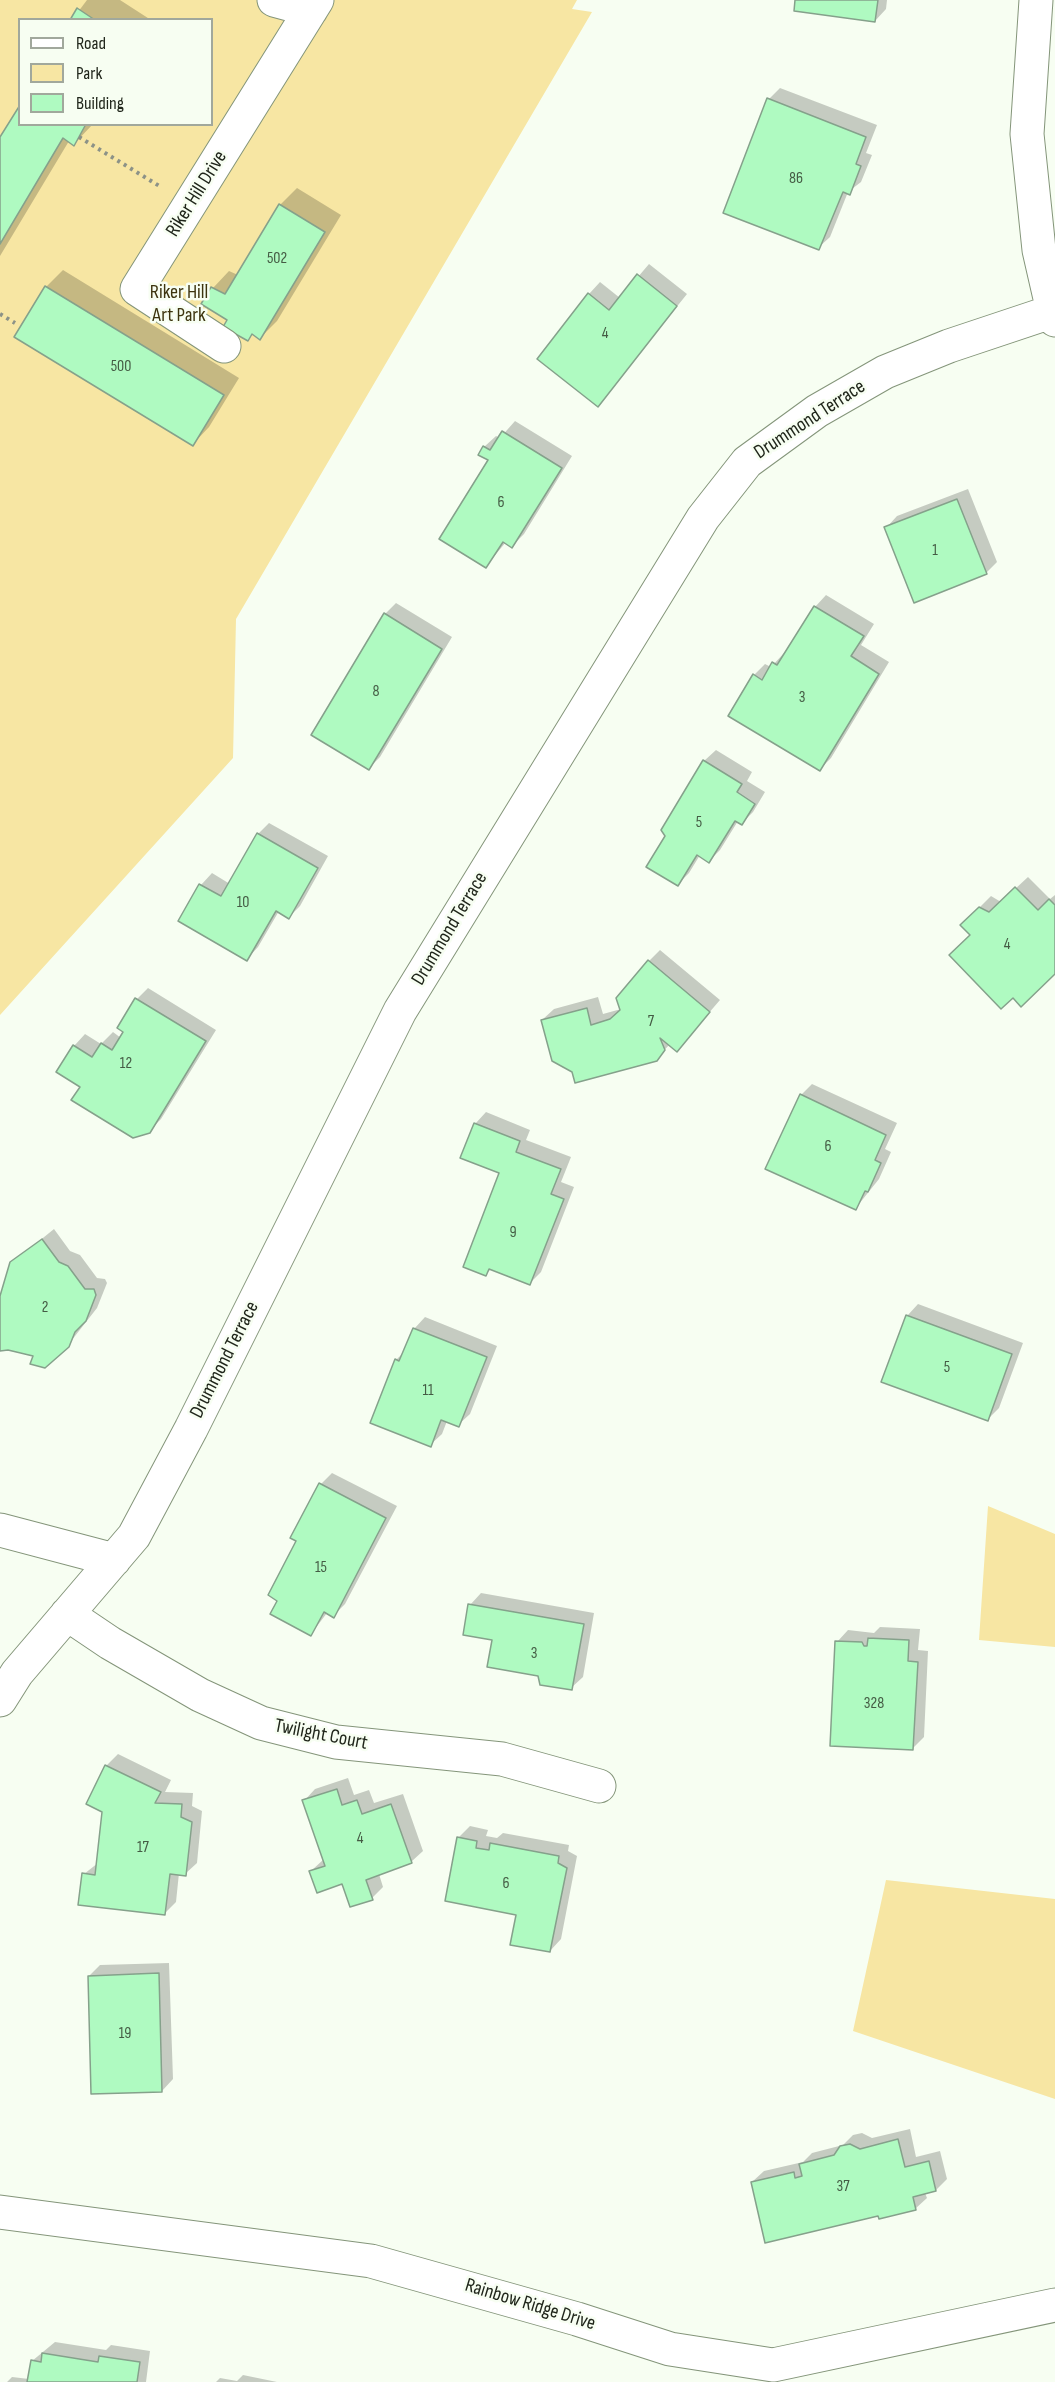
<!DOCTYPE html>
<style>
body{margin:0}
#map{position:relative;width:1055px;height:2382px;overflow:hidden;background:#f7fef2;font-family:"Sofia Sans Condensed",sans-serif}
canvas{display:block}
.legend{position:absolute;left:18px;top:18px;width:195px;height:108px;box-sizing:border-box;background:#f7fef2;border:2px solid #a1a89c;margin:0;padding:8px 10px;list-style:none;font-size:18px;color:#20261b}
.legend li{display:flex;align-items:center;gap:12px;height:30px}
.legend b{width:30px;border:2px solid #a1a89c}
</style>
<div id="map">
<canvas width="1055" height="2382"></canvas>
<ul class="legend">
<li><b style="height:8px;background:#fff"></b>Road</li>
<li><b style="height:16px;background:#f7e6a3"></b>Park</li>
<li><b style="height:16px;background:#affac1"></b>Building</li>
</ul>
</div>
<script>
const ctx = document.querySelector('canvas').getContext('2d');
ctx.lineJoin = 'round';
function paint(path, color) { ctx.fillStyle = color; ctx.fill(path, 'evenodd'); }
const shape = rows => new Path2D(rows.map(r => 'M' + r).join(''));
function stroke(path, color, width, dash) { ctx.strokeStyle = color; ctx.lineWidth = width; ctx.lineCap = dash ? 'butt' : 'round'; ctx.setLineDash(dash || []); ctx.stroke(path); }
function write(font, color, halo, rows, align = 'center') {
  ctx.font = font + ' "Sofia Sans Condensed",sans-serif'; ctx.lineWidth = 5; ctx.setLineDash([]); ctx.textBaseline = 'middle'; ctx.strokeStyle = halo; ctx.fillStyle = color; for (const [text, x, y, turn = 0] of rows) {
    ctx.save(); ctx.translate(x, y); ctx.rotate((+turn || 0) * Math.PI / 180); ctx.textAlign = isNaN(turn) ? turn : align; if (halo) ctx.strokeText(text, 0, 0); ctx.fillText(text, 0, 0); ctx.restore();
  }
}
paint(shape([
 [0,0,577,0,572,9,592,12,236,619,233,758,0,1015],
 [20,20,212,20,212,124,20,124],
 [988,1506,1055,1534,1055,1647,979,1640],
 [886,1880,1055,1899,1055,2099,853,2031]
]), '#f7e6a3');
paint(shape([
 [87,0,120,0,151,20,72,20],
 [797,0,887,0,886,9,875,21],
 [780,88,877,125,866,153,872,155,861,182,848,192,830,237,818,248,769,99],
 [20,124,93,124,74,144,69,141,0,256,0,140],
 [297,188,341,215,277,321,260,338,253,334,248,339,229,320,203,304,213,288,229,271,238,275,280,205],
 [649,264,687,294,598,405,589,294,600,282,620,298],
 [63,270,239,378,209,427,193,444,46,287],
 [515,421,572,456,524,534,512,546,506,542,486,566,490,460,484,447,496,436,500,438],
 [968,489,997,562,986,573,886,528,897,516],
 [826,595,874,624,861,645,889,662,831,758,820,769,754,675,765,664,771,667,785,652,787,653,815,607],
 [396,603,452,637,380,757,369,768,385,614],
 [716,750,752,772,747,781,765,792,753,812,742,823,738,821,720,850,709,861,700,855,689,873,678,884,667,835,704,761],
 [269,823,328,856,300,906,289,917,279,911,258,947,247,959,180,920,201,885,212,873,230,884,258,834],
 [1028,877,1050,899,1055,895,1055,972,972,934,962,925,991,896,1001,902],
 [660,950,720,1000,677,1050,670,1044,656,1059,574,1071,542,1020,554,1009,598,997,603,1014,621,1009,649,961],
 [148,988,216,1030,161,1119,149,1131,82,1086,74,1046,85,1034,101,1044,113,1032,121,1038,137,999],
 [812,1084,897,1123,885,1149,891,1152,879,1179,855,1209,801,1095],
 [486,1112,530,1130,526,1140,571,1157,561,1182,574,1187,541,1272,530,1283,492,1268,486,1274,501,1173,475,1124],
 [54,1229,70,1251,80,1255,97,1278,105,1279,107,1283,97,1308,68,1345,35,1355,8,1348,0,1350,0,1301,12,1263],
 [918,1304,1023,1343,999,1408,988,1419,907,1316],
 [425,1317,497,1346,470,1414,458,1425,447,1421,442,1434,430,1445,396,1360,404,1352,414,1329],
 [332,1473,397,1506,345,1604,333,1616,327,1613,311,1634,279,1600,321,1484],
 [481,1593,594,1613,583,1677,571,1688,539,1674,494,1639,470,1605],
 [880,1627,920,1629,918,1650,928,1651,924,1737,913,1748,837,1642,848,1630,874,1633],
 [118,1754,171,1780,165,1792,193,1793,192,1806,202,1811,197,1863,185,1874,179,1873,176,1902,164,1914,84,1874,98,1863,106,1766],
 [348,1778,354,1795,369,1790,374,1803,403,1794,423,1851,411,1862,379,1874,383,1887,372,1898,343,1882,311,1871,324,1859,304,1801,315,1789],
 [470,1826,488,1830,486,1836,497,1838,503,1833,569,1845,568,1851,577,1856,561,1939,550,1951,458,1838],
 [169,1963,173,2079,162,2091,89,1976,100,1965],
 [910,2129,916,2157,940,2151,947,2179,936,2190,925,2193,927,2198,915,2209,879,2214,752,2182,764,2171,803,2162,812,2153,843,2145,853,2135,862,2133,872,2138],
 [55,2342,106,2350,111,2345,150,2351,146,2382,7,2382,12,2377,29,2379,32,2361],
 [243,2375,277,2382,216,2382,220,2378,237,2381]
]), '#0003');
const building = shape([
 [795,0,878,0,875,22,794,11,795,0],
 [77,8,95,20,70,20,77,8],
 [767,98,866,137,856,164,861,166,850,195,843,192,819,250,723,213,767,98],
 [20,105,20,124,86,124,74,146,63,138,0,244,0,137,20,105],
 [279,204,325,232,260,340,252,334,248,341,223,327,227,320,201,304,211,287,225,294,279,204],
 [637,274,677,306,598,407,537,359,588,293,609,310,637,274],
 [45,286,224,395,193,446,14,337,45,286],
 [502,431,562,468,512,548,503,542,486,568,439,539,488,460,478,455,483,446,490,450,502,431],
 [957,499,987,574,914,603,884,527,957,499],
 [814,606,864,636,851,656,879,674,820,771,728,716,753,674,762,680,772,662,777,665,814,606],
 [384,613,442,649,369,770,311,735,384,613],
 [703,760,742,784,737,792,755,804,742,825,735,821,709,863,697,855,678,886,646,867,665,836,661,830,703,760],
 [257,833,318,868,289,919,276,911,247,961,178,921,199,884,221,896,257,833],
 [1015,887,1038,910,1049,899,1055,905,1055,974,1021,1007,1013,998,1001,1009,949,955,970,935,960,925,979,907,989,912,1015,887],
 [648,960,710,1012,677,1052,660,1038,665,1050,657,1061,575,1083,572,1072,552,1061,541,1020,587,1008,591,1025,610,1019,620,1010,616,998,648,960],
 [135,998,206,1041,150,1133,133,1138,71,1100,80,1087,56,1072,73,1045,92,1057,101,1043,112,1050,123,1032,117,1028,135,998],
 [800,1094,886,1135,875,1160,881,1163,868,1192,865,1191,856,1210,765,1169,800,1094],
 [474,1123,520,1141,516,1152,561,1169,551,1194,564,1199,530,1285,489,1269,486,1276,463,1267,499,1173,460,1158,474,1123],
 [42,1239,59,1262,68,1266,85,1289,94,1289,96,1295,86,1321,75,1332,69,1347,45,1368,30,1364,33,1356,8,1350,0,1351,0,1296,10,1262,42,1239],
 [906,1315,1012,1354,988,1421,881,1382,906,1315],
 [413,1328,487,1357,459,1427,441,1420,431,1447,370,1423,395,1359,399,1361,413,1328],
 [319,1483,386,1518,334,1618,324,1612,311,1636,270,1614,277,1601,268,1595,296,1541,290,1538,319,1483],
 [468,1604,584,1624,572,1690,540,1685,538,1676,487,1667,492,1640,463,1635,468,1604],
 [868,1638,909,1640,908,1661,918,1662,913,1750,830,1746,835,1641,862,1642,864,1646,867,1646,868,1638],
 [105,1765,161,1792,155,1803,182,1804,181,1817,192,1822,186,1876,170,1874,165,1915,78,1905,82,1873,95,1875,102,1812,86,1804,105,1765],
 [337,1789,342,1805,357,1800,362,1814,391,1804,412,1863,366,1880,373,1900,350,1907,342,1884,317,1893,309,1871,325,1866,302,1800,337,1789],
 [457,1837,477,1841,476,1848,489,1850,490,1843,559,1856,558,1863,567,1868,550,1952,510,1945,516,1915,445,1901,457,1837],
 [159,1973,162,2092,91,2094,88,1976,159,1973],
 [898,2139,905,2167,929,2161,936,2191,913,2197,916,2210,879,2219,878,2216,765,2243,751,2182,794,2172,795,2178,802,2176,799,2164,834,2155,840,2146,850,2144,860,2149,898,2139],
 [42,2353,98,2362,99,2356,140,2362,137,2382,27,2382,31,2360,41,2362,42,2353]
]);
paint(building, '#affac1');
stroke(building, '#85a18b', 1.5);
const minor = shape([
 [274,0,311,10],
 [1036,0,1027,134,1039,250,1055,320],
 [224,346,137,289,317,0],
 [0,1530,114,1560],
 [67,1614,110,1643,200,1695,261,1723,336,1742,502,1759,599,1786],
 [0,1700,17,1673,134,1536,191,1429,400,1011,703,518,747,462,817,411,885,372,949,346,1051,312],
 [0,2212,371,2261,577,2319,670,2349,773,2365,1055,2305]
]);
stroke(minor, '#84957a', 35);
stroke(shape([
 [79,137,161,187],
 [0,314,15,323]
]), '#8c9287', 4, [3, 4.5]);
stroke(minor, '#fff', 33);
write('16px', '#445b44', null, [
 ["86",796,179],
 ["502",277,259],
 ["4",605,334],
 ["500",121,367],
 ["6",501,503],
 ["1",935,551],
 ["8",376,692],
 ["3",802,698],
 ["5",699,823],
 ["10",243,903],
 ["4",1007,945],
 ["7",651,1022],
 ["12",126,1064],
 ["6",828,1147],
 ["9",513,1233],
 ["2",45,1308],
 ["5",947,1368],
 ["11",428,1391],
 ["15",321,1568],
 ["3",534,1654],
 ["328",874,1704],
 ["4",360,1839],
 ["17",143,1848],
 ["6",506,1884],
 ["19",125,2034],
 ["37",843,2187]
]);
write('20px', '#20261b', '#f7fef2', [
 ["Riker Hill Drive",197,194,-58],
 ["Drummond Terrace",810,420,-33],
 ["Drummond Terrace",450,929,-59],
 ["Drummond Terrace",225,1360,-63],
 ["Twilight Court",321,1735,11],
 ["Rainbow Ridge Drive",530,2305,17]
]);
write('20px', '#3d340f', '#f7fef2', [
 ["Riker Hill",179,293],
 ["Art Park",179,316]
]);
</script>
